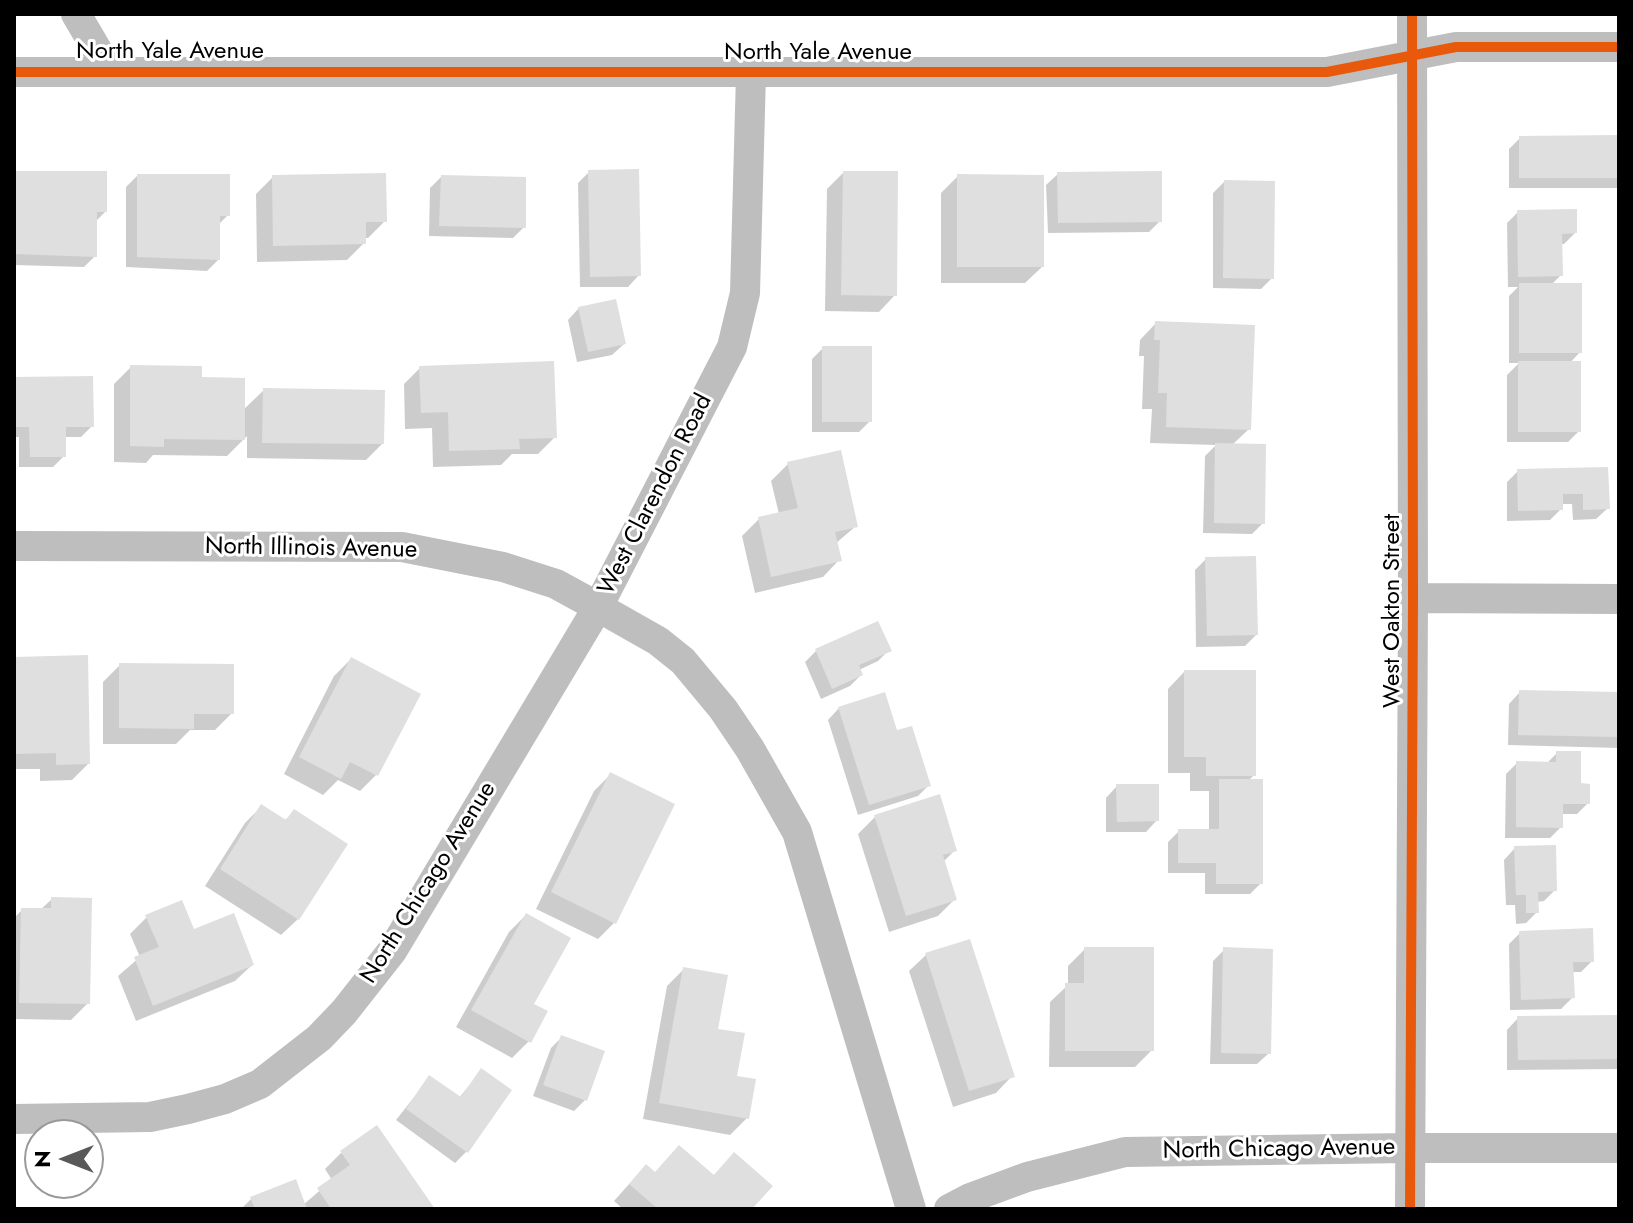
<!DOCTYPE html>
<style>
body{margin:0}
#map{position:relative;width:1633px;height:1223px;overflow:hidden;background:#fff;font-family:Jost,sans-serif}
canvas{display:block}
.frame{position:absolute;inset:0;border:16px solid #000;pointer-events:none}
.north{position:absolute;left:24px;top:1119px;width:80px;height:80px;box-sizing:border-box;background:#fff;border:2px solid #999;border-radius:50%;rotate:270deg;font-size:22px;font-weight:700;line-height:32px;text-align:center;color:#000}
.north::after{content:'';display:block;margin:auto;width:28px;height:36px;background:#595959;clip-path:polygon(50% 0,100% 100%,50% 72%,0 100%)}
</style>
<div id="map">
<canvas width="1633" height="1223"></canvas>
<div class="frame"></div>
<div class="north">N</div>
</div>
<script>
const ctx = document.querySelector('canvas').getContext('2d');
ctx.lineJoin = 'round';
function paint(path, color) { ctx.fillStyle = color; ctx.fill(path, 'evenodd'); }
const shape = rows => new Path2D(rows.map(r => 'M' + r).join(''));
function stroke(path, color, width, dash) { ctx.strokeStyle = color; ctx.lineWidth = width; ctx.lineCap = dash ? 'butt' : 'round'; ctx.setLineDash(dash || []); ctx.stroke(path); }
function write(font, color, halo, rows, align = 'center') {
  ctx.font = font + ' Jost,sans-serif'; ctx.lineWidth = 6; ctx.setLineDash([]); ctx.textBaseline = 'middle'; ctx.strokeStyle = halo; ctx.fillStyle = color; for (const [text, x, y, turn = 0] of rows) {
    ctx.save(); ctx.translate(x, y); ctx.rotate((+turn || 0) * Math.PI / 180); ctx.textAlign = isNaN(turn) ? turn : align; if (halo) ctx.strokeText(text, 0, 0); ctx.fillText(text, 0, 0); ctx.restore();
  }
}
paint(shape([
 [1619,137,1619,188,1509,188,1509,149,1520,138],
 [589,172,639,275,628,287,580,287,578,183],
 [844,172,895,295,879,312,825,311,827,189],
 [14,174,105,212,95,222,95,256,84,267,14,265],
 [1058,174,1160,221,1149,232,1048,233,1046,185],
 [137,176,228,215,218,225,218,260,207,271,126,267,126,187],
 [958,176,1042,267,1025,283,941,283,941,193],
 [273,177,385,221,368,238,364,238,364,243,347,260,257,262,256,194],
 [441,177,524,227,513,238,429,236,430,188],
 [1224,182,1272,278,1261,289,1213,288,1213,193],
 [1518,212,1575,233,1564,244,1560,244,1561,275,1551,285,1580,352,1569,364,1579,431,1568,442,1507,442,1507,375,1519,363,1509,363,1509,296,1518,287,1508,287,1507,223],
 [579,308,624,344,612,355,577,362,568,320],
 [1156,323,1249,429,1232,445,1263,523,1252,534,1203,533,1205,456,1216,445,1150,443,1152,409,1142,409,1144,356,1139,356,1140,340],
 [823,348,870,421,859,432,812,432,812,359],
 [131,367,200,379,243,410,264,390,382,444,366,460,247,458,247,436,227,456,153,455,146,463,114,462,114,384],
 [420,368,555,437,538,454,512,454,501,465,433,467,432,428,405,429,404,384],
 [14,379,92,426,81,437,64,437,64,456,53,467,19,467,19,437,14,437],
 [788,464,856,526,835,544,839,560,823,577,755,593,742,536,759,519,779,514,771,481],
 [1606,469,1608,508,1596,519,1573,520,1572,504,1561,504,1561,509,1550,520,1507,521,1507,482,1518,471],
 [1206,559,1256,635,1245,646,1196,647,1195,570],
 [877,624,889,650,878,661,859,670,861,675,850,686,821,699,805,662,816,651],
 [14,659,88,764,72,780,40,781,40,769,14,769],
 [351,659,376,775,360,791,338,780,323,795,284,774,334,676],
 [120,665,232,713,215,730,190,730,176,744,103,744,103,682],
 [1184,672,1254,775,1248,781,1261,883,1250,894,1205,894,1205,873,1168,873,1168,842,1179,831,1209,831,1209,791,1190,791,1190,773,1168,773,1168,689],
 [1520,692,1619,694,1619,748,1508,745,1509,704],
 [839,708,895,733,929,785,918,796,858,815,828,720],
 [1557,753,1588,803,1577,814,1561,814,1561,827,1550,838,1505,838,1506,774,1517,763,1546,764],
 [610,775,614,923,598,939,536,909,594,791],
 [1117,786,1157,820,1146,832,1106,832,1106,798],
 [261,807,284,821,294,812,298,919,281,935,205,886,245,823],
 [875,817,955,850,943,862,954,900,938,916,889,932,858,834],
 [1515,848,1555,890,1544,901,1537,902,1537,912,1526,923,1516,924,1515,905,1506,905,1504,860],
 [52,899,88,1003,71,1020,14,1019,14,918,22,910,40,910],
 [526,915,532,1005,529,1041,512,1058,456,1027,509,932],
 [147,917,192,932,252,965,235,981,136,1021,118,976,140,957,130,934],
 [1520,933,1592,961,1581,972,1572,972,1573,997,1561,1009,1510,1010,1509,944],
 [1085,949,1152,1050,1135,1067,1049,1067,1050,1002,1068,985,1068,966],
 [1224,950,1269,1053,1257,1064,1210,1064,1213,961],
 [926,955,1012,1076,996,1093,953,1107,909,971],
 [684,969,716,1030,735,1077,747,1118,730,1135,643,1119,667,986],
 [1619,1017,1619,1069,1507,1070,1507,1030,1518,1018],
 [562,1037,585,1100,574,1111,533,1096,551,1048],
 [481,1071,509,1090,466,1152,455,1163,396,1120,430,1077,459,1098],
 [341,1153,432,1209,241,1209,252,1198,303,1205,332,1180,325,1169],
 [734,1154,750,1209,623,1209,614,1201,630,1183,654,1174,713,1176]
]), '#0003');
paint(shape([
 [1619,135,1619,178,1519,178,1519,136],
 [639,169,641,276,590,277,588,170],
 [14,171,107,171,107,212,97,212,97,257,14,254],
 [843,171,898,171,897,296,841,295],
 [1162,171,1162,222,1058,223,1057,172],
 [386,173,387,222,366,222,366,244,273,246,272,175],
 [137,174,230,174,230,216,220,216,220,260,137,257],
 [957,174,1044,175,1044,267,957,267],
 [441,175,526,177,526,228,439,226],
 [1224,180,1275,181,1274,279,1223,278],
 [1577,209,1577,233,1562,234,1563,276,1518,277,1517,210],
 [1519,283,1582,283,1582,353,1519,353],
 [616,299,626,344,588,352,578,307],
 [1155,321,1255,325,1251,430,1166,427,1167,393,1158,393,1160,340,1154,340],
 [822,346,872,346,872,422,822,422],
 [554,361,557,438,519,439,520,449,449,451,448,412,421,413,419,366],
 [1518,361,1581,361,1581,432,1518,432],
 [130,365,202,366,202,377,245,378,245,440,164,439,164,447,130,446],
 [93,376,94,427,66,427,66,457,30,457,29,427,14,427,14,377],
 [263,388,385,390,384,444,262,443],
 [1215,443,1266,444,1265,524,1214,523],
 [841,450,858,527,835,532,842,561,771,577,758,517,798,508,787,462],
 [1608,467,1610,509,1583,510,1583,494,1563,494,1563,510,1518,511,1517,469],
 [1256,556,1258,635,1207,636,1205,557],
 [878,621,892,651,859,665,863,675,832,689,815,649],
 [88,655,90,764,56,765,56,753,14,754,14,657],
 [351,657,421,694,378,776,350,762,341,779,299,757],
 [119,663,234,664,234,714,194,714,194,729,119,728],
 [1184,670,1256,670,1256,776,1206,776,1206,757,1184,757],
 [1519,690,1619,692,1619,737,1518,735],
 [885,692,897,730,912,726,931,786,869,805,838,707],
 [1556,751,1581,751,1581,783,1590,784,1590,804,1563,804,1563,828,1516,827,1516,761,1556,762],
 [610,772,675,804,616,924,551,892],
 [1219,779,1263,779,1263,884,1216,884,1216,863,1178,863,1178,829,1219,829],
 [1116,784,1159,784,1159,821,1117,822],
 [940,794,957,851,943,855,957,900,906,916,874,815],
 [261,804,286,820,294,809,348,844,299,920,220,869],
 [1556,845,1557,891,1538,892,1539,913,1526,913,1526,895,1516,895,1514,846],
 [51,897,92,898,90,1004,19,1003,21,908,51,908],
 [182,900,194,929,234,913,254,965,153,1006,134,957,159,947,145,915],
 [526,913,571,938,534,1004,548,1011,531,1043,471,1010],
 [1593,928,1594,962,1573,962,1575,998,1521,1000,1519,931],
 [970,939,1015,1077,969,1091,925,953],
 [1084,947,1154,947,1154,1051,1065,1051,1065,983,1084,983],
 [1223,947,1273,949,1271,1054,1221,1053],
 [683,967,728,975,718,1029,745,1033,737,1076,756,1079,749,1119,659,1103],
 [1619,1015,1619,1059,1518,1060,1517,1016],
 [561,1035,605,1051,587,1101,543,1085],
 [481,1068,512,1090,468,1153,406,1109,429,1075,461,1097],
 [377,1125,435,1209,331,1209,317,1188,350,1165,340,1151],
 [679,1145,714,1175,734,1152,773,1186,752,1209,658,1209,629,1184,646,1164,655,1172],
 [296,1179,307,1209,255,1209,250,1197]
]), '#dfdfdf');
stroke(shape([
 [76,14,110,72],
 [14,72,1327,72,1456,47,1619,47],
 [751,74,745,293,732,347,598,607,658,641,683,661,723,709,750,749,797,832,911,1209],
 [14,546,402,547,503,567,556,584,598,607,392,951,344,1012,319,1038,260,1084,225,1099,188,1109,150,1117,14,1119],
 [1413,598,1619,599],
 [949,1209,970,1198,1027,1177,1125,1152,1409,1148,1619,1148],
 [1410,1209,1413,598,1412,14]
]), '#bebebe', 30);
stroke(shape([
 [14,72,1327,72,1456,47,1619,47],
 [1410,1209,1413,598,1412,14]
]), '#e8590c', 10);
write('24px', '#000', '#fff', [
 ["North Yale Avenue",170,52],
 ["North Yale Avenue",818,53],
 ["West Clarendon Road",656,495,-63],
 ["North Illinois Avenue",311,549,1],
 ["West Oakton Street",1393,611,-90],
 ["North Chicago Avenue",429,883,-58],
 ["North Chicago Avenue",1279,1150,-1]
]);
</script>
